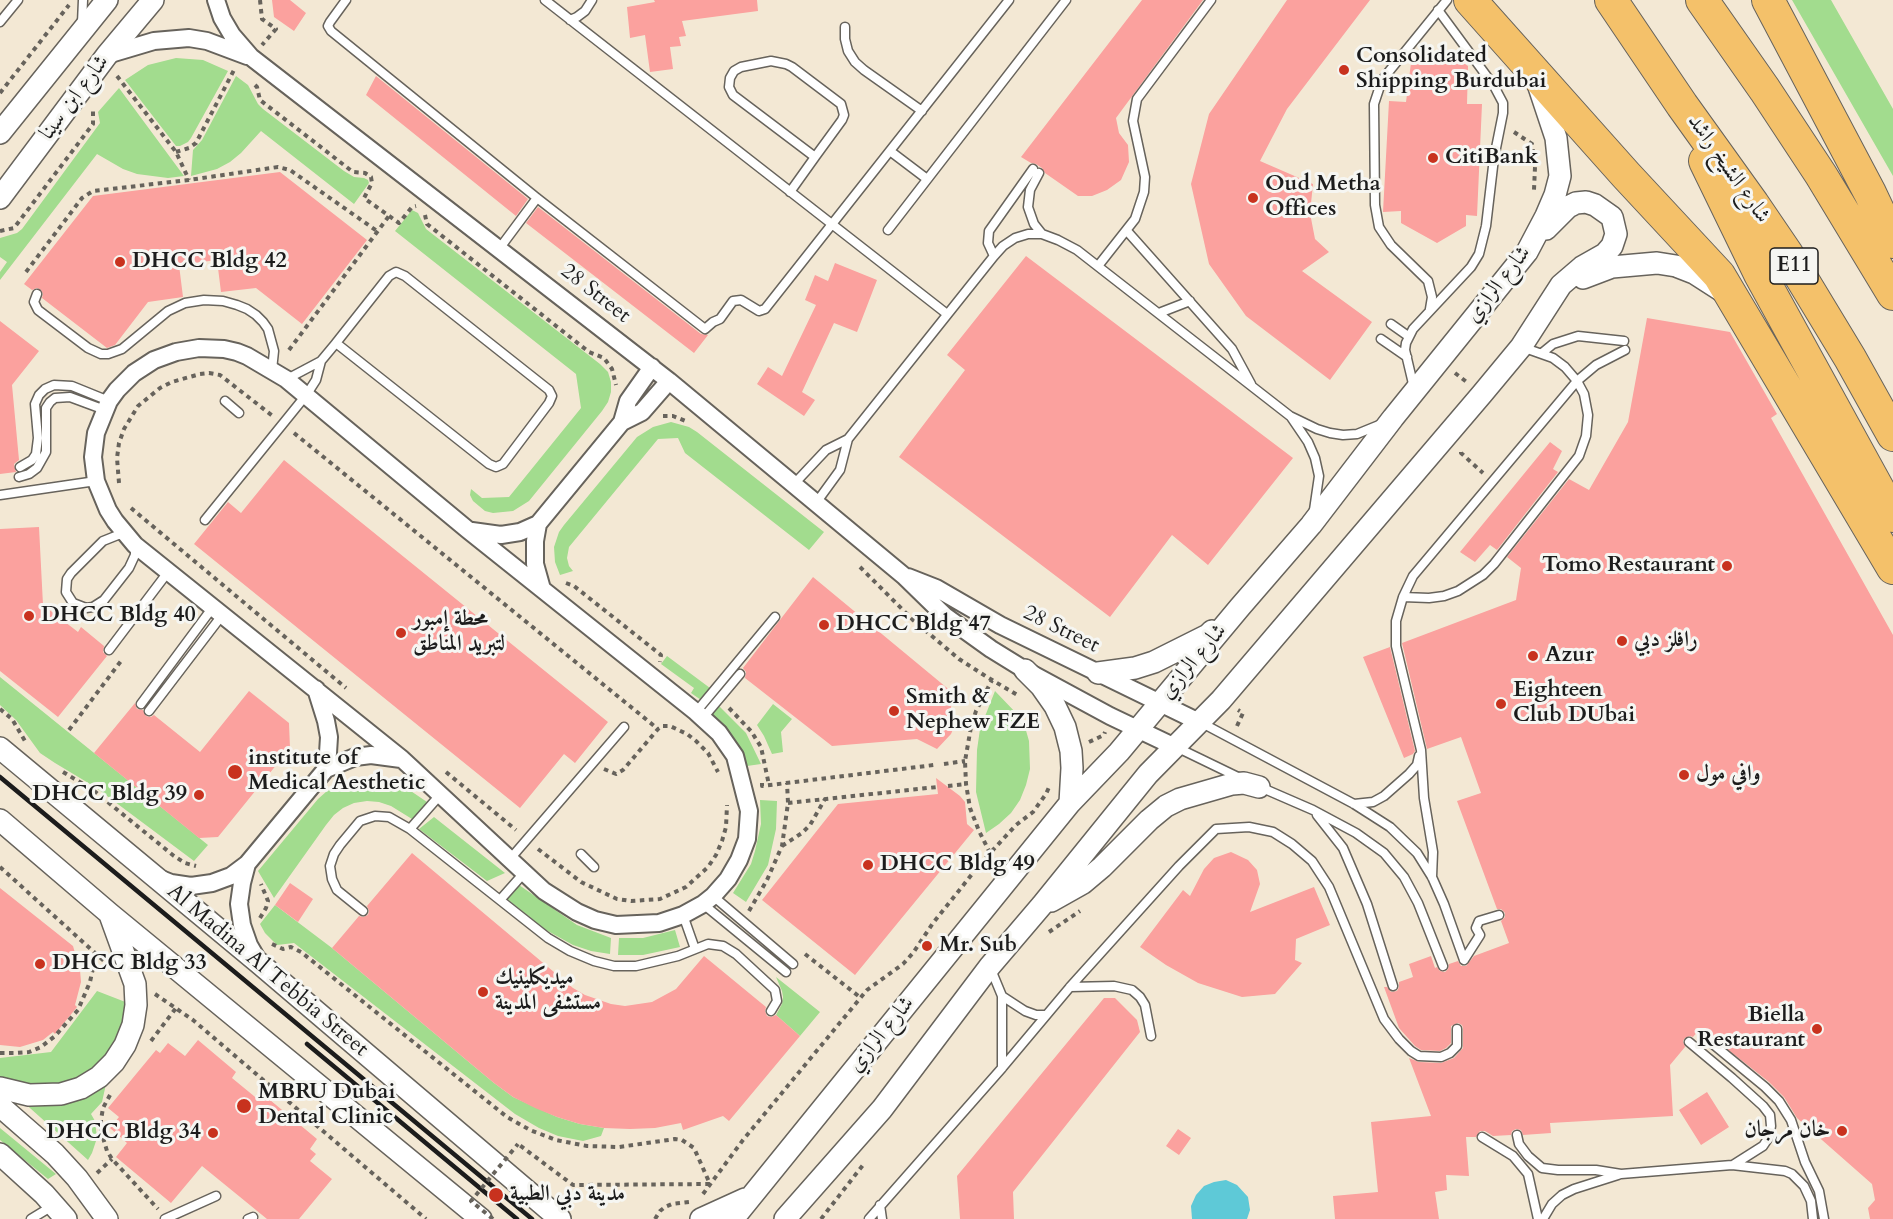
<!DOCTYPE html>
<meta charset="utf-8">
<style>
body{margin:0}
canvas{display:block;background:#f3e8d4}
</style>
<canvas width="1893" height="1219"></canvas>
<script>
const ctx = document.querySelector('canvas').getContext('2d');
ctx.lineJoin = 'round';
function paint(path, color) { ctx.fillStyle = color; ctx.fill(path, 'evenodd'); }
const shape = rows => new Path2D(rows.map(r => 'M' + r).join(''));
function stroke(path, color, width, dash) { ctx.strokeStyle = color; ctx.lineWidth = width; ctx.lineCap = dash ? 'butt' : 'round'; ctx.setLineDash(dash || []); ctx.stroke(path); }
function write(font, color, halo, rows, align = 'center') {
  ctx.font = font + ' Cardo,Amiri,serif'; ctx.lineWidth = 6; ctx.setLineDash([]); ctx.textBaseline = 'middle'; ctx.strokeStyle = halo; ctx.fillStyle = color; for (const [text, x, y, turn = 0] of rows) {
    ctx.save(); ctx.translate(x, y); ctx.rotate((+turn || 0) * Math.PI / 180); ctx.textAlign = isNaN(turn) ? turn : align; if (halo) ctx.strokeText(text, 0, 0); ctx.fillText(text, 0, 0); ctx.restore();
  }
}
paint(shape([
 [1792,0,1831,0,1893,109,1893,176],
 [176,58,203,60,228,71,191,138,188,142,180,146,176,146,125,80,148,65],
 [236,76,248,85,258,104,263,109,344,171,354,177,364,178,368,180,369,183,354,204,261,131,241,153,230,162,217,169,191,176,193,150,202,140],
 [119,88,184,176,168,178,137,174,123,169,97,154,0,280,0,272,7,262,0,257,0,238,17,233,22,229,100,123,98,112],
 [412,210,418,213,426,229,600,364,608,372,611,382,611,392,608,402,602,411,529,501,513,511,493,513,485,511,473,501,470,495,471,489,482,498,509,497,581,408,576,374,395,231],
 [671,422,689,427,697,432,824,532,809,550,685,453,678,438,658,439,569,547,567,558,569,566,573,571,560,575,555,562,554,547,559,532,564,525,637,437,653,427],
 [667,656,710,688,701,700,691,693,694,688,661,664],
 [0,677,208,845,194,861,95,787,55,763,40,753,16,720,0,705],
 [995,691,1018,715,1025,727,1029,741,1030,769,1026,785,1020,800,1011,813,999,824,986,833,976,792,977,750,980,729],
 [773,704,792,719,781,732,783,752,772,754,764,736,757,725],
 [719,706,746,733,761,764,747,766,739,751,710,717],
 [372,777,396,781,427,802,412,819,391,806,379,802,367,801,354,803,343,808,334,815,326,825,274,898,258,871,318,799,327,791,349,780],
 [760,800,777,801,776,829,768,865,746,902,733,893,751,864,755,851,761,824],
 [434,817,505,873,487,881,419,829],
 [519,885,577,925,611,938,610,954,591,951,573,945,546,930,507,899],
 [275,905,332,948,494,1083,513,1097,557,1117,580,1124,604,1128,601,1136,583,1141,558,1136,539,1128,515,1114,294,943,277,945,265,933,260,924],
 [675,930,680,947,643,955,618,955,619,938,643,938],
 [776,977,820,1012,800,1036,776,1015,782,1004,783,997,782,991],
 [97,991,128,1003,125,1020,119,1036,111,1050,89,1072,77,1080,50,1088,0,1081,0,1058,51,1052],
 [106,1084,102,1102,91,1114,95,1121,97,1138,92,1153,88,1160,21,1100],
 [0,1128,56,1174,48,1179,0,1140]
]), '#a2dc8e');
paint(shape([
 [1226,1180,1237,1185,1248,1197,1250,1210,1247,1219,1192,1219,1191,1206,1196,1195,1204,1186,1214,1182]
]), '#5ec9d7');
paint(shape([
 [272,0,290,0,306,13,294,31,274,17],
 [654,0,757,0,758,11,682,21,686,36,679,37,681,46,670,47,673,69,650,72,645,35,630,38,627,7,655,2],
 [1142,0,1203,0,1116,118,1119,133,1128,145,1129,162,1121,180,1107,190,1092,196,1078,196,1045,173,1042,168,1036,164,1031,163,1021,157],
 [1287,0,1370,0,1287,109,1260,161,1313,184,1310,213,1315,239,1329,252,1302,271,1372,322,1330,380,1246,316,1209,264,1191,184,1209,114],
 [1441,48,1468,66,1467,104,1482,104,1477,216,1466,215,1466,226,1437,243,1401,223,1401,211,1383,212,1389,101,1406,102,1411,63],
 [376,76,528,199,516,216,366,95],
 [280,172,367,240,302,324,256,288,221,292,217,260,179,265,183,297,148,302,115,345,107,348,42,298,43,294,41,290,37,288,32,290,24,284,93,196],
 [538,207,701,334,708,335,694,353,526,223],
 [1026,256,1293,458,1208,565,1172,535,1110,617,899,457,965,370,947,355],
 [835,263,877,280,857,332,834,323,802,392,815,400,804,416,757,384,768,367,782,376,816,305,805,300,815,275,828,281],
 [1647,318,1730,332,1777,414,1771,418,1893,635,1893,1219,1870,1219,1868,1208,1875,1200,1872,1184,1797,1118,1784,1097,1769,1082,1703,1030,1698,1031,1693,1037,1690,1036,1685,1038,1683,1041,1685,1047,1670,1065,1673,1116,1550,1123,1551,1133,1523,1135,1521,1130,1516,1129,1512,1131,1511,1135,1493,1136,1485,1131,1480,1131,1476,1137,1466,1137,1469,1176,1446,1175,1447,1190,1435,1192,1439,1219,1335,1219,1333,1196,1378,1192,1371,1122,1431,1116,1409,1058,1419,1062,1441,1063,1454,1058,1463,1048,1463,1028,1462,1025,1458,1023,1451,1026,1451,1043,1446,1048,1440,1051,1421,1050,1415,1046,1399,1028,1384,987,1387,987,1391,992,1397,991,1399,987,1399,982,1413,977,1409,964,1431,956,1435,968,1437,967,1440,971,1445,972,1448,969,1449,964,1458,961,1461,966,1466,966,1474,956,1509,943,1501,921,1505,917,1505,913,1501,909,1497,909,1457,801,1481,793,1461,737,1427,749,1402,643,1516,600,1521,568,1507,557,1569,479,1589,490,1628,422],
 [0,321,39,351,12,385,19,460,14,464,16,472,0,474],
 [1550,442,1562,451,1553,469,1558,472,1497,550,1490,545,1475,562,1460,552],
 [284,460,608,722,575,763,564,754,520,808,194,544,228,502,241,513],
 [39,527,43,605,78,632,81,627,104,646,103,652,107,656,58,717,0,671,0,529],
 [813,577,958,697,951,706,954,727,951,734,937,749,917,739,832,746,745,678,746,672,743,668],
 [1390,647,1415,751,1413,754,1404,758,1363,657],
 [249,691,289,723,290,748,218,837,199,838,94,753,135,703,137,709,143,710,146,716,151,717,154,715,200,752],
 [936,778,960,796,965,802,967,824,974,830,855,975,762,900,838,804,938,794],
 [1231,852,1248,860,1257,870,1260,884,1250,912,1314,887,1330,925,1296,939,1295,960,1302,963,1275,994,1242,997,1198,983,1166,965,1140,947,1183,890,1190,896,1204,869,1214,858],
 [412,853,573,988,585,995,611,1004,625,1006,652,1002,676,989,704,956,766,1007,765,1011,767,1016,771,1017,776,1015,800,1036,729,1121,723,1116,683,1130,681,1123,655,1128,630,1129,604,1128,580,1124,557,1117,535,1108,513,1097,494,1083,332,948,359,916,363,917,368,915,369,911,367,906],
 [290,883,313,899,298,922,275,905],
 [0,888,73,946,80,970,81,982,75,1005,77,1007,55,1034,53,1032,43,1040,20,1047,0,1045],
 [1104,998,1115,998,1137,1020,1140,1032,1013,1192,1014,1219,960,1219,957,1176],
 [198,1040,236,1072,232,1078,260,1101,264,1095,317,1139,310,1149,316,1154,310,1161,332,1179,299,1219,267,1219,202,1166,171,1203,116,1157,127,1143,110,1128,119,1117,108,1108,156,1050,160,1053,168,1043,185,1056],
 [1707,1092,1729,1127,1701,1145,1679,1110],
 [1178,1129,1191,1138,1179,1155,1166,1146]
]), '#fba19e');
const service = shape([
 [346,0,330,22,328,26,331,31,537,198,705,329,713,322,720,319,733,301,741,300,759,311,765,309,1009,0],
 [545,0,947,314],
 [570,20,577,17,585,11,592,0],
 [0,22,18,0],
 [82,23,83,0],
 [845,27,845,39,848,51,855,62,864,70,922,111],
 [771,61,786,64,792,67,841,104,844,115,842,120,815,157,733,95,729,87,730,78,734,71,741,67,771,61],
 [890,151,927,179],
 [1039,173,1030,190,1028,207,1034,224,1042,234],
 [790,192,815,157],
 [888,230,1066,0],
 [1127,231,1232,349,1251,384],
 [499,249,537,198],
 [994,256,988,243,989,231,1033,169],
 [1098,266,1135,219,1144,192,1145,177,1133,121,1137,99,1211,0],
 [37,294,34,302,38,310,88,348,101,354,108,354,122,349,168,311,185,303,204,300,223,301,237,305,247,309,256,315,263,322,268,329,274,351,272,370],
 [1430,309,1432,297,1428,281,1391,245,1379,227,1375,205,1374,104,1382,80,1447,0],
 [1159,313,1190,301],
 [1391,324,1408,336],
 [1381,339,1407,357],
 [1542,353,1553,344,1578,336,1624,341],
 [287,379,321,361,336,343,489,464,496,467,503,464,549,403,552,396,549,390,405,276,396,272,389,276,336,343],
 [1414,388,1405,350,1406,343,1413,329,1471,267,1479,254,1486,226,1494,158,1503,113,1503,103,1494,86,1438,10],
 [225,401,239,413],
 [1291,417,1308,442,1315,458,1319,476,1314,510],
 [20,467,32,460,36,454,38,438,35,404,39,395,45,389,54,385,72,386,109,401],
 [19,477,29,474,37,468,46,452,46,408,50,402,55,398,70,397,105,410],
 [794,484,826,450,848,439],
 [0,495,96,481],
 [816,503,840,470,848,439,994,256,1003,246,1015,238,1028,234,1042,234,1058,240,1077,250,1290,416,1317,429,1330,433,1343,435,1357,434,1379,425],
 [205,520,307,394,316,380,321,361],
 [127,535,118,535,103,541,71,573,67,579,66,592,73,603,86,608,93,607,104,600,129,568,135,555,135,546],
 [1403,597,1429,598,1444,596,1458,591,1483,575,1494,564,1579,456,1586,436,1588,415,1584,394,1577,381,1565,367,1553,358,1522,347],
 [109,650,168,572],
 [141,704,213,607],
 [149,711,223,614],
 [696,712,775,617],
 [703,718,740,674],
 [1200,722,1354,804,1390,827,1417,853,1432,877,1444,904,1464,960],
 [1176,747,1240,778],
 [1260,787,1313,810,1356,833,1384,853,1404,877,1418,903,1443,966],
 [1354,804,1373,802,1384,796,1409,774,1417,765,1419,756],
 [1317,815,1343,848,1367,904,1393,986],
 [410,829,440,795],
 [581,854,594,867],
 [510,859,624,727],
 [1432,877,1433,852,1424,798,1421,750,1396,646,1396,621,1403,597,1413,576,1577,381,1596,365,1625,350],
 [713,896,793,964],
 [500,900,524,873],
 [703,904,786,972],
 [363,911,337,890,332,879,330,866,334,854,340,845,360,821,375,816,389,817,410,829,548,938,570,951,594,961,614,966,636,966,678,956,708,944,723,946,736,954,775,990,777,1001,771,1011],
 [683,915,695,949],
 [1464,960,1480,935,1476,928,1479,921,1499,915],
 [990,967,1002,996,1002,1068],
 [1070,987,1114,986,1132,990,1140,997,1145,1005,1151,1036],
 [1002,996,1025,1011,1036,1015,1046,1015],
 [1703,1036,1765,1087,1779,1101,1791,1120,1805,1162,1819,1191,1824,1219],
 [1689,1042,1732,1078,1763,1106,1770,1115,1771,1126,1769,1137,1763,1146,1733,1165],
 [1517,1135,1519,1144,1528,1156,1542,1168,1558,1170,1596,1170,1621,1174,1732,1165,1785,1171,1792,1174,1804,1186,1811,1201,1813,1219],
 [1482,1137,1513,1156,1528,1174,1538,1219],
 [880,1205,882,1219],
 [31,1219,54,1205],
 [165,1219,216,1196],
 [248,1219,253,1217],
 [869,1219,1002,1068,1070,987,1179,866,1216,829,1249,827,1273,832,1292,844,1312,861,1329,887,1384,1019,1399,1039,1411,1051,1419,1056,1441,1057,1450,1053,1457,1046,1457,1029],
 [1543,1219,1552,1204,1562,1195,1574,1189,1618,1175]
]);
const minor = shape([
 [216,0,222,18,232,35,251,57,669,381,904,576,945,616,991,649,1025,670,1110,716,1175,747],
 [107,55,154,41,189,38,207,41,247,56],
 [199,348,224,349,237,352,247,356,286,379,468,530,696,712,719,733,735,756,749,811,747,839,739,860,728,879,713,896,703,904,683,915,659,923,616,925,595,920,577,912,544,891,402,759,135,545,115,521,108,510,96,481,93,457,96,433,109,401,117,390,134,373,154,360,176,352,199,348],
 [622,422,642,412,669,381],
 [538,524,535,541,535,564,542,589],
 [472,531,501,535,520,532,538,524,622,422,628,401,652,367],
 [908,577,936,588,1000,625,1199,722],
 [316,689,326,721,329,737,328,753,326,769],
 [247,864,242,883,239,904,242,925,249,945,256,957],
 [161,879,171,883,191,886,212,883,231,876,247,864,326,769,355,757,371,755,401,759]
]);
const tertiary = shape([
 [0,133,107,0],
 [0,198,107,55,153,0],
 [1583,278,1612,267,1657,263,1676,266,1694,273,1722,291],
 [1025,670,1041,686,1055,706,1065,727,1071,751,1072,768,1070,803],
 [1098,673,1135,668,1154,662,1208,635,1212,631],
 [0,748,259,963,560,1219],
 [0,820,110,914,481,1219],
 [1051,901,1083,883,1102,867,1149,820,1166,806,1180,799,1232,784,1244,783,1259,787],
 [0,1088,29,1095,61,1094,81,1088,99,1077,114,1062,125,1045,133,1025,136,1005,135,984,110,915],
 [0,1106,55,1154,77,1178,107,1219],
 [0,1154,44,1194,66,1219],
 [701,1219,745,1199],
 [733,1219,1070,803,1119,752,1240,607,1311,525,1393,418,1527,252,1546,216,1555,195,1560,176,1556,138,1539,87],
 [785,1219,882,1109,990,966,1042,905,1148,774,1221,700,1482,394,1521,347,1561,285,1582,267,1605,254,1612,246,1616,234,1612,217,1595,205,1586,202,1576,203,1568,207,1546,229]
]);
const motorway = shape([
 [1470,0,1626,175,1719,275,1893,568],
 [1611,0,1682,105,1753,204,1787,254,1850,358,1893,435],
 [1702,0,1765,90,1821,175,1893,294],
 [1768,0,1870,193,1893,242],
 [1705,161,1760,274,1893,516]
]);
stroke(service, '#67635c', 11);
stroke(minor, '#67635c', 20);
stroke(tertiary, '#67635c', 24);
stroke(motorway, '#67635c', 34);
stroke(shape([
 [260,0,262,19,276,29,262,45],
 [117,76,176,152,189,180],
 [255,85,257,87,260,100,353,172,365,173,371,177,372,183,364,198,399,223,412,207,416,206],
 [0,93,69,5],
 [1514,132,1532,144,1535,167,1534,190],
 [176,152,189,148,196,143,234,70],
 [425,215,427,224,589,352,604,358,612,369,616,385],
 [0,231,14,228,93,124,93,108],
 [26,272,82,198,93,191,189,180,278,167,290,170,377,231],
 [289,350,389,216],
 [1455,373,1468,383],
 [663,416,673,416,688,422],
 [294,433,658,729],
 [1461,452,1461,453,1483,473],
 [119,483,117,458,119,443,124,429,138,406,160,388,172,382,200,374,209,373,220,375,274,417],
 [131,508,346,688],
 [860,567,913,620,959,659,987,677,1019,696],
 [566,583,574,586,661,655,660,662],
 [729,708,751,731,761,747,769,785],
 [0,709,12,719,25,741],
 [1237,726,1243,713,1238,710],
 [69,730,121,661],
 [1089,742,1104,735,1105,732],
 [944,764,965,761],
 [604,769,616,774,623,770,658,729,662,726,670,726,687,734,696,741,708,753,718,772],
 [63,772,93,790,174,856,185,863,196,866],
 [446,772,516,830],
 [762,783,762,786,934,765],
 [948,786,966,784],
 [788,803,937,787],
 [782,846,802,833,810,825,825,799],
 [538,849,581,882,617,899,631,901,660,899,686,887,708,867,716,855,722,841,726,827,727,805],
 [990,853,979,831,970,808,966,784,965,761,971,727,976,711,992,680],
 [0,867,104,961],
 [749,911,767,880,782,846,788,803,787,783],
 [260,918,266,908,268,901,261,884],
 [1049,932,1080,911],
 [272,944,283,949,291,947,301,952,507,1117,530,1130,556,1140,587,1146,619,1147,675,1139,682,1140,694,1148,710,1184,573,1185,518,1144],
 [805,954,861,998],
 [155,994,193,1020,426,1219],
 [151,1041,176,1008],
 [0,1053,15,1053,29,1052,41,1047,55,1036,78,1010,90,982,96,954],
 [110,1095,103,1108,101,1120,101,1131,107,1151,112,1159,158,1209],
 [97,1173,112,1159],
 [703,1194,743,1140,867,990,903,964,913,953,933,923,981,863,1016,825,1033,812,1046,794,1050,785],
 [655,1219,660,1211,665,1207,672,1204,689,1202],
 [821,1219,863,1165]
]), '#67635c', 4, [4.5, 4.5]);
stroke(service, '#fff', 8);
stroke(minor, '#fff', 16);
stroke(tertiary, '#fff', 21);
stroke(motorway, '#f4c16a', 32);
stroke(shape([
 [0,777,532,1219],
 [307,1044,517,1219]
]), '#1c1c1c', 4.5);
stroke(shape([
 [493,1219,471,1201,518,1144]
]), '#67635c', 4, [4.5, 4.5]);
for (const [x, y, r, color] of [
 [1344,70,6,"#c8321e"],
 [1433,158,6,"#c8321e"],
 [1253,198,6,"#c8321e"],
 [120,262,6,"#c8321e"],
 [1727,566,6,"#c8321e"],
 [29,616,6,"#c8321e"],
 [824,625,6,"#c8321e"],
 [401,633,6,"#c8321e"],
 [1622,641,6,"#c8321e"],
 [1533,656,6,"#c8321e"],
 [1501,704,6,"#c8321e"],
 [894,711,6,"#c8321e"],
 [235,772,8,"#c8321e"],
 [1684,775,6,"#c8321e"],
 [199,795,6,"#c8321e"],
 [868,865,6,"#c8321e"],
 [927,946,6,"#c8321e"],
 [40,964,6,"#c8321e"],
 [483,992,6,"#c8321e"],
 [1817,1029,6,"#c8321e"],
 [244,1106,8,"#c8321e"],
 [1842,1131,6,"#c8321e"],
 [213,1133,6,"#c8321e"],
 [496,1195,8,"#c8321e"]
]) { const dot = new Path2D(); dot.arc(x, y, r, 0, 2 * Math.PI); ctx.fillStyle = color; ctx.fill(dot); stroke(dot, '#f6f6f2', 2); }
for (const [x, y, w] of [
 [1794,266,48]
]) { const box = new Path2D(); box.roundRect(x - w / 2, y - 18, w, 36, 4.5); ctx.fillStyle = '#f6f6f2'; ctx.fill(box); stroke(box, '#1c1c1c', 1.5); }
write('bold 21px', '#1c1c1c', null, [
 ["E11",1794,266]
]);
write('bold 22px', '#1c1c1c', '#f6f6f2', [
 ["Consolidated",1356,57],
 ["Shipping Burdubai",1356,82],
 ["CitiBank",1445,158],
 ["Oud Metha",1265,185],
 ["Offices",1265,210],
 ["DHCC Bldg 42",132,262],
 ["Tomo Restaurant",1715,566,"right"],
 ["DHCC Bldg 40",41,616],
 ["محطة إمبور",413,620],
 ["لتبريد المناطق",413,645],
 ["DHCC Bldg 47",836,625],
 ["رافلز دبي",1634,641],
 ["Azur",1545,656],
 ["Eighteen",1513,691],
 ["Club DUbai",1513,716],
 ["Smith &",906,698],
 ["Nephew FZE",906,723],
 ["institute of",248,759],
 ["Medical Aesthetic",248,784],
 ["وافي مول",1696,775],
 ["DHCC Bldg 39",187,795,"right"],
 ["DHCC Bldg 49",880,865],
 ["Mr. Sub",939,946],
 ["DHCC Bldg 33",52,964],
 ["ميديكلينيك",495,979],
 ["مستشفى المدينة",495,1004],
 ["Biella",1805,1016,"right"],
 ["Restaurant",1805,1041,"right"],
 ["MBRU Dubai",258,1093],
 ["Dental Clinic",258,1118],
 ["خان مرجان",1830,1131,"right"],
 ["DHCC Bldg 34",201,1133,"right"],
 ["مدينة دبي الطبية",510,1195]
], 'left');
write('22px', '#1c1c1c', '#f6f6f2', [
 ["شارع ابن سينا",75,98,-53],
 ["شارع الشيخ راشد",1728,169,55],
 ["شارع الرازي",1499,285,-52],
 ["28 Street",595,294,38],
 ["28 Street",1061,630,26],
 ["شارع الرازي",1194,662,-50],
 ["Al Madina Al Tebbia Street",267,971,40],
 ["شارع الرازي",882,1035,-51]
]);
</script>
